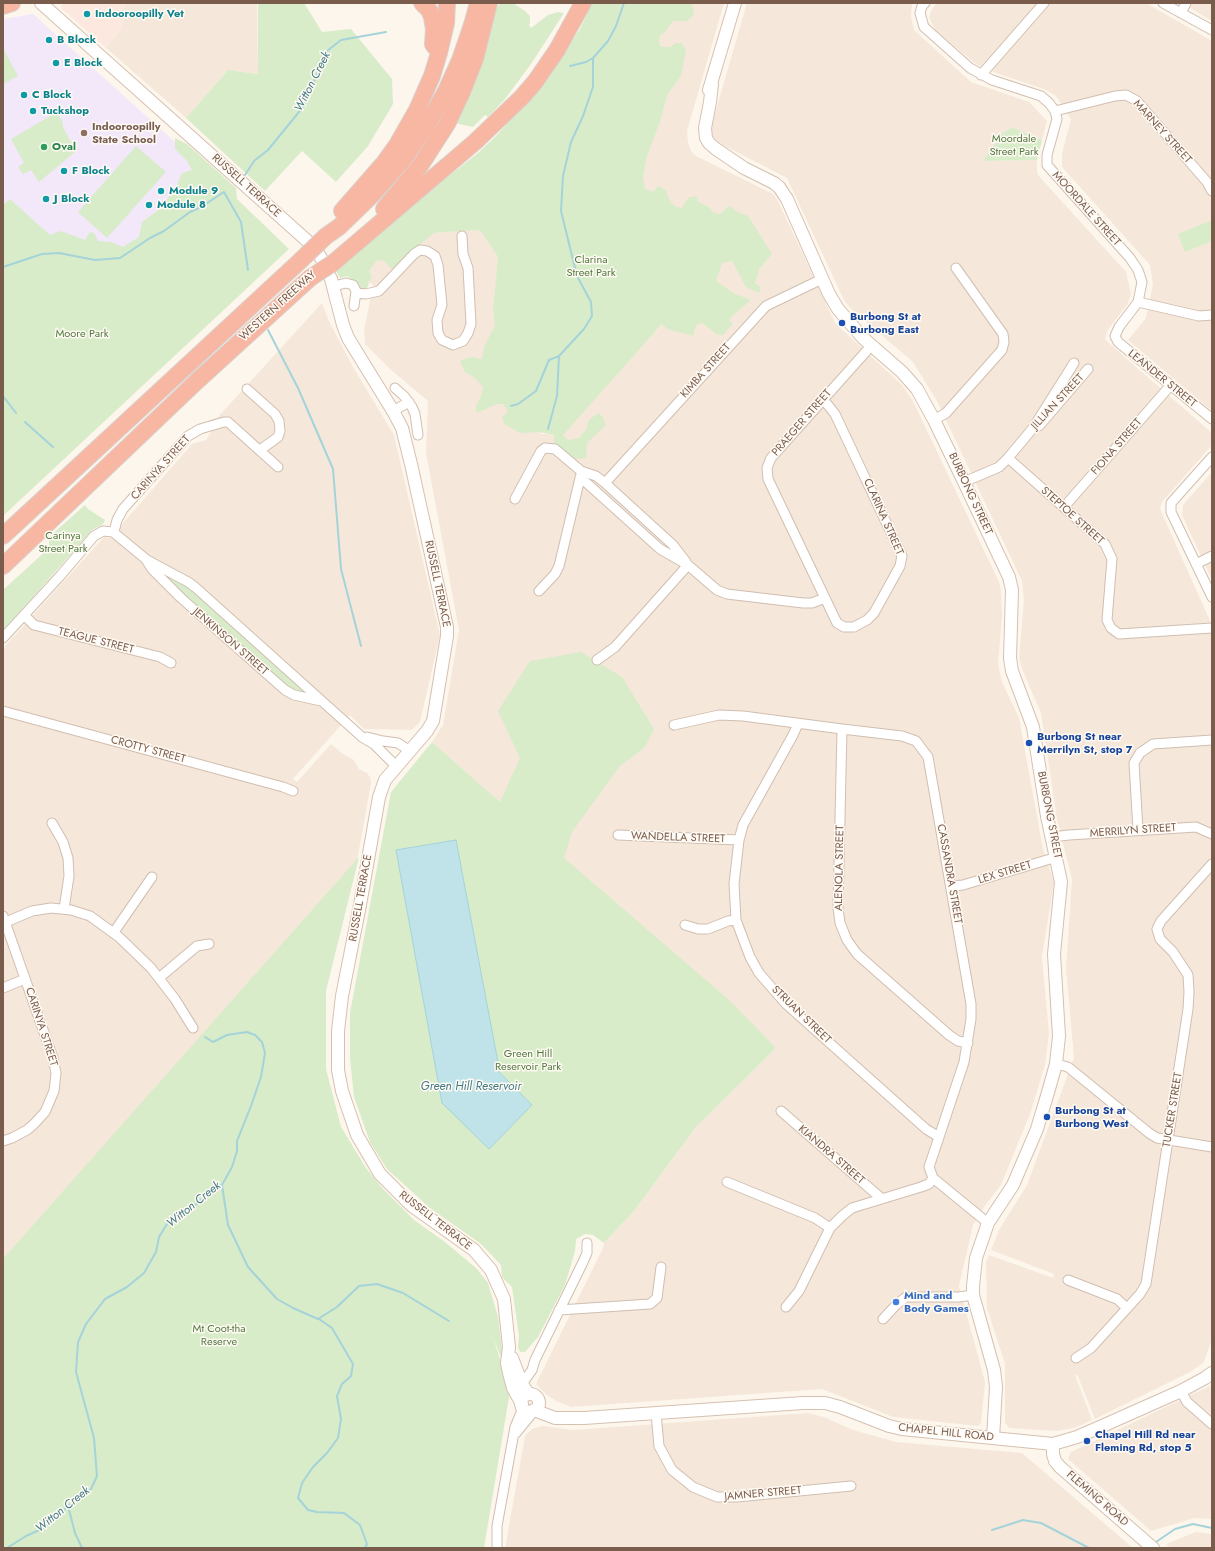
<!DOCTYPE html>
<style>
body{margin:0}
#map{position:relative;width:1215px;height:1551px;overflow:hidden;background:#fdf6ec;font-family:Jost,sans-serif}
canvas{display:block}
.frame{position:absolute;inset:0;border:4px solid #7a5c4d;pointer-events:none}
</style>
<div id="map">
<canvas width="1215" height="1551"></canvas>
<div class="frame"></div>
</div>
<script>
const ctx = document.querySelector('canvas').getContext('2d');
ctx.lineJoin = 'round';
function paint(path, color) { ctx.fillStyle = color; ctx.fill(path, 'evenodd'); }
const shape = rows => new Path2D(rows.map(r => 'M' + r).join(''));
function stroke(path, color, width, dash) { ctx.strokeStyle = color; ctx.lineWidth = width; ctx.lineCap = dash ? 'butt' : 'round'; ctx.setLineDash(dash || []); ctx.stroke(path); }
function write(font, color, halo, rows, align = 'center') {
  ctx.font = font + ' Jost,sans-serif'; ctx.lineWidth = 3; ctx.setLineDash([]); ctx.textBaseline = 'middle'; ctx.strokeStyle = halo; ctx.fillStyle = color; for (const [text, x, y, turn = 0] of rows) {
    ctx.save(); ctx.translate(x, y); ctx.rotate((+turn || 0) * Math.PI / 180); ctx.textAlign = isNaN(turn) ? turn : align; if (halo) ctx.strokeText(text, 0, 0); ctx.fillText(text, 0, 0); ctx.restore();
  }
}
paint(shape([
 [125,3,257,3,258,74,228,70,186,118,105,47,121,29],
 [643,3,724,3,687,131,688,142,691,151,696,156,773,194,778,201,835,323,901,384,912,399,999,582,1001,591,1002,616,998,664,1002,682,1019,718,1043,849,1054,882,1042,957,1049,1033,1045,1065,1030,1114,1001,1185,984,1207,973,1225,959,1286,985,1382,981,1423,978,1426,893,1417,822,1389,571,1407,556,1401,547,1395,536,1384,603,1248,604,1243,634,1211,696,1127,776,1048,432,742,443,725,459,630,426,453,428,401,390,369,365,344,364,330,373,285,358,273,378,254,434,233,483,229,498,257,541,434,550,434,558,437,682,303,722,335,693,289,608,171],
 [747,3,912,3,911,16,914,30,971,82,1029,102,1047,121,1042,140,1012,127,983,161,1037,160,1037,174,1126,272,1131,294,1127,305,1107,331,1105,339,1111,345,1212,433,1212,445,1162,502,1160,509,1212,625,1212,1339,1204,1362,1192,1371,1095,1419,1077,1374,1075,1375,1092,1420,1074,1428,1056,1431,1009,1428,1005,1423,1005,1364,987,1308,986,1262,989,1255,1053,1278,1054,1274,991,1250,999,1230,1027,1185,1074,1058,1066,969,1072,879,1057,819,1041,713,1022,669,1019,658,1024,600,1022,581,937,401,913,362,850,308,844,300,787,178,721,144,713,137,711,127],
 [937,3,1146,3,1212,41,1212,411,1128,340,1146,318,1153,284,1150,265,1062,167,1062,154,1071,119,1056,96,1044,89,996,73,976,64,935,30,929,17,932,9],
 [1182,3,1212,3,1212,21],
 [322,303,329,321,353,367,394,435,440,635,420,722,412,730,364,729,350,715,293,779,297,782,331,744,343,754,354,760,359,769,367,773,370,777,371,783,354,878,3,1266,3,653,5,646,104,537,110,538,192,444,206,440,211,432,209,420,217,418],
 [1212,472,1212,580,1182,515,1183,505],
 [1212,1385,1212,1519,1195,1518,1151,1531,1068,1459,1071,1452],
 [808,1413,824,1417,853,1430,896,1442,1022,1453,1133,1548,505,1548,525,1436,532,1429,543,1426,573,1430],
 [1196,1532,1212,1534,1212,1548,1171,1548,1166,1544]
]), '#f5e8da');
paint(shape([
 [63,3,125,4,121,29,105,47,62,9,61,6]
]), '#fde8e0');
paint(shape([
 [33,14,215,178,123,253,53,239,10,199,3,205,3,19]
]), '#f3e8fa');
paint(shape([
 [258,3,304,3,322,32,351,29,392,79,393,104,368,146,336,182,302,151,265,191,186,118,228,70,258,74],
 [500,3,513,3,525,11,530,16,530,22,529,25,531,28,548,15,558,12,564,13,531,64,505,99,488,117,485,115,473,127,455,123,491,18],
 [592,3,690,3,694,10,693,16,687,21,673,21,664,33,660,35,659,43,661,47,670,47,676,43,682,43,686,50,681,76,667,95,661,119,647,156,643,176,645,189,653,192,658,186,665,189,671,203,676,207,682,208,688,198,694,196,697,198,698,202,709,207,714,213,720,214,729,206,738,212,748,216,772,254,759,269,755,283,761,288,759,293,746,287,732,261,722,263,716,281,733,293,751,300,733,315,729,320,733,323,722,336,720,334,718,335,702,323,696,325,693,336,667,329,662,324,563,435,568,440,579,438,587,428,588,421,598,413,602,416,606,425,588,442,586,448,587,458,575,459,565,455,554,446,554,435,539,432,520,433,504,424,502,417,505,414,508,412,506,408,503,404,497,404,479,412,476,411,476,406,481,397,483,387,475,378,465,372,460,362,463,359,473,357,482,359,484,347,495,325,493,310,498,257,481,231,475,230,434,233,406,256,393,270,384,261,377,260,369,271,372,277,370,281,368,281,369,283,367,288,362,291,358,283,347,276,340,278,336,271,445,179,478,153,496,136,544,83,580,29],
 [3,48,18,76,3,84],
 [57,112,63,123,63,127,71,142,75,152,39,182,31,170,23,174,18,167,24,163,11,139],
 [1012,127,1042,140,1037,160,983,161,1002,134],
 [175,138,187,144,236,188,237,199,289,249,3,516,3,205,10,199,50,235,61,231,85,240,90,232,94,233,98,241,111,242,123,247,139,237,142,222,157,211,175,189,182,173,192,170,187,161,175,149],
 [136,146,166,172,107,238,78,212],
 [1212,220,1212,241,1185,252,1178,234],
 [85,505,88,509,105,520,103,524,92,530,3,631,3,590,49,548,49,537],
 [165,575,191,589,307,693,305,694,291,690,172,585],
 [581,652,622,677,654,729,645,747,619,767,572,832,564,858,728,999,776,1048,696,1127,634,1211,604,1243,593,1235,585,1234,576,1239,575,1251,565,1285,538,1337,525,1352,520,1352,518,1347,519,1336,512,1287,502,1277,501,1265,481,1244,430,1208,387,1169,370,1142,354,1097,350,1058,350,1013,391,792,432,742,500,802,520,758,498,711,530,661],
 [359,857,326,991,326,1069,341,1127,366,1168,382,1188,414,1220,445,1242,477,1269,488,1283,498,1317,504,1366,493,1337,510,1391,484,1548,3,1548,3,1259]
]), '#d8ecc9');
const water = shape([
 [456,840,500,1073,532,1105,489,1149,442,1103,396,850,456,840]
]);
paint(water, '#bfe3e8');
stroke(water, '#a5d3da', 1);
stroke(shape([
 [570,66,586,62,593,58,608,41,616,26,624,3],
 [243,178,254,161,268,150,303,107,327,51,341,40,386,32],
 [3,267,42,254,59,253,95,260,120,258,150,238,164,231,190,212,201,207,224,192,241,222,248,270],
 [268,330,298,388,333,469,341,569,361,646],
 [3,396,16,413],
 [511,406,518,404,536,391,549,360,559,356],
 [25,422,53,447],
 [548,429,557,396,559,356,584,329,592,316,591,302,577,276,561,211,563,176,571,142,583,116,593,87,593,58],
 [222,1185,228,1225,248,1267,277,1299,293,1308,318,1319,337,1307,359,1286,377,1284,403,1293,449,1321],
 [319,1319,332,1328,353,1364,351,1376,342,1384,337,1396,341,1419,338,1438,327,1453,313,1467,302,1483,298,1498,308,1510,317,1512,344,1513,360,1525,367,1544,365,1548],
 [68,1506,75,1533,82,1548],
 [992,1530,1023,1520,1041,1523,1089,1548],
 [1156,1542,1175,1529,1193,1524,1212,1528],
 [7,1548,26,1536,44,1528,68,1506,83,1496,91,1489,97,1476,94,1438,76,1372,78,1342,86,1324,105,1299,127,1287,144,1273,156,1252,159,1237,167,1224,199,1202,209,1191,222,1185,232,1167,237,1151,237,1141,251,1106,261,1077,265,1053,262,1042,255,1035,247,1032,227,1035,213,1042,205,1037]
]), '#a5d3da', 2);
const street = shape([
 [925,3,922,6,920,13,924,27,970,68,992,80,1041,96,1049,103,1055,111,1057,119,1047,155,1047,165,1130,258,1138,270,1142,282,1138,302,1119,327,1115,336,1118,342,1212,419],
 [1163,3,1212,30],
 [1181,13,1186,3],
 [981,75,1044,3],
 [1055,111,1115,96,1126,95,1137,101,1207,182,1212,191],
 [334,286,346,283,353,285,356,291,354,306],
 [356,293,366,294,379,291,414,254,420,250,427,251,435,256,438,265,442,305,437,320,438,333,442,340,453,345,463,341,468,333,471,324,468,268,463,254,462,236],
 [1138,302,1199,316,1212,315],
 [395,388,404,396,412,407,415,414,418,435],
 [247,389,275,414,279,421,280,431,278,437,260,450],
 [393,411,409,402],
 [934,420,946,413,1002,350,1004,342,1003,334,956,268],
 [1039,426,1088,369],
 [1212,457,1171,503,1171,512,1212,597],
 [1008,458,1033,428,1074,363],
 [580,477,660,549,688,565,717,590,727,594,803,603,812,603,825,598,837,623,844,627,854,627,867,620,874,613,900,566,902,556,835,414,823,399],
 [964,482,999,467,1008,458,1105,544,1112,559,1107,620,1111,628,1119,634,1212,628],
 [605,483,766,306,822,279],
 [515,499,541,451,545,448,555,449,581,471,596,476,605,483,673,545,686,562],
 [1064,507,1170,386],
 [114,532,117,520,123,509,188,436,200,429,224,422,228,422,278,467],
 [147,561,152,569,181,598,285,690,294,695,321,701],
 [1196,564,1212,556],
 [539,591,555,574,559,566,581,474],
 [825,598,768,479,767,468,771,458,871,346],
 [24,615,34,625,160,657,171,663],
 [3,638,60,576,94,536,103,531,113,532,147,560,188,582,195,587,362,737,374,744,396,766],
 [597,660,615,647,688,565],
 [3,711,283,787,293,791],
 [798,724,793,735,743,825,739,840,734,884,736,920,750,957,759,973,786,1004,926,1129,939,1137],
 [674,725,719,715,743,716,842,729,902,736,916,741,928,757,971,1004,971,1019,964,1062,929,1167,933,1178,988,1223],
 [842,729,838,908,840,923,847,940,857,954,949,1035,958,1041,968,1043],
 [367,737,383,741,398,743,410,751],
 [52,823,63,842,68,858,69,876,64,909],
 [1138,830,1134,763,1140,753,1153,744,1212,740],
 [618,835,739,840],
 [1052,837,1069,835,1196,827,1212,834],
 [952,886,963,885,1057,857],
 [3,916,53,1058,56,1073,54,1091,45,1112,34,1124,27,1130,12,1138,3,1141],
 [6,922,32,911,51,908,71,910,90,916,119,937,151,968,175,999,193,1028],
 [685,925,698,929,708,929,728,921,736,920],
 [114,932,152,877],
 [159,978,197,946,209,944],
 [3,988,25,979],
 [1056,1064,1068,1067,1149,1133,1157,1138,1212,1147],
 [781,1111,882,1199],
 [727,1182,815,1218,830,1228],
 [1068,1280,1117,1299,1127,1308],
 [786,1307,799,1291,830,1228,842,1216,852,1208,921,1187,929,1184,933,1178],
 [559,1310,650,1304,657,1298,661,1267],
 [883,1319,896,1305,906,1297,959,1297,973,1295],
 [1076,1358,1091,1348,1140,1294,1146,1284,1188,1009,1189,992,1188,975,1173,952,1160,939,1157,929,1161,921,1212,864],
 [522,1384,532,1370,535,1360,583,1262,587,1253,587,1243],
 [1181,1391,1187,1402,1212,1424],
 [656,1413,659,1446,672,1470,693,1487,717,1497,737,1497,851,1486],
 [516,1433,534,1411],
 [497,1548,497,1526,515,1427,521,1413,522,1405]
]);
const secondary = shape([
 [41,3,313,246,321,258,331,279,343,325,348,338,393,411,402,428,411,464,447,627,447,636,433,721,427,731,385,780,379,797,360,905,342,996,338,1031,338,1070,342,1091,357,1135,380,1174,411,1205,474,1250,491,1270,504,1299,509,1347,507,1363,509,1373,513,1388,522,1404],
 [712,84,710,102,705,128,706,138,709,143,716,149,744,168,774,183,779,187,787,199,829,294,838,309,863,338,902,372,917,389,934,420,964,482,1009,577,1012,590,1010,658,1012,671,1033,727,1047,816,1061,882,1054,954,1059,1036,1056,1064,1049,1089,1037,1129,1013,1185,988,1223,976,1258,973,1286,973,1295,994,1370,996,1387,993,1438],
 [709,90,735,3],
 [512,1358,522,1384,527,1392,530,1394],
 '521 1403a9 9 0 1 1 18 0a9 9 0 1 1-18 0Z',
 [534,1410,555,1418,584,1418,803,1403,825,1403,840,1407,889,1426,902,1429,1053,1444,1077,1437,1100,1427,1181,1391,1205,1378,1212,1373],
 [1053,1444,1053,1454,1055,1461,1060,1467,1153,1548]
]);
const highway = shape([
 [422,3,429,10,432,17,434,29,433,44,435,47],
 [3,6,12,3],
 [384,209,420,166,447,124,462,92,475,59,489,3],
 [342,211,384,163,397,145,417,110,432,76,439,53,446,23,447,3],
 [326,236,339,227,372,195,404,159,426,127,446,91,460,60,472,25,478,3],
 [333,263,475,142,522,97,535,82,557,50,583,3],
 [3,536,300,261],
 [3,566,197,381,310,278]
]);
stroke(street, '#d1beb0', 11);
stroke(secondary, '#d6c0b0', 14);
stroke(highway, '#dad1cd', 18);
stroke(street, '#fff', 9);
stroke(secondary, '#fff', 12);
stroke(highway, '#f7b7a3', 16);
const highwayBridge = shape([
 [300,261,326,236],
 [310,278,333,263]
]);
stroke(highwayBridge, '#dad1cd', 18, []);
stroke(highwayBridge, '#f7b7a3', 16);
for (const [x, y, r, color] of [
 [87,14,4,"#0f9aa8"],
 [49,40,4,"#0f9aa8"],
 [56,63,4,"#0f9aa8"],
 [24,95,4,"#0f9aa8"],
 [33,111,4,"#0f9aa8"],
 [84,133,4,"#8d6e63"],
 [44,147,4,"#2e9e5b"],
 [64,171,4,"#0f9aa8"],
 [161,191,4,"#0f9aa8"],
 [46,199,4,"#0f9aa8"],
 [149,205,4,"#0f9aa8"],
 [842,323,4,"#1a4fb4"],
 [1029,743,4,"#1a4fb4"],
 [1047,1117,4,"#1a4fb4"],
 [896,1302,4,"#3f7fe0"],
 [1087,1441,4,"#1a4fb4"]
]) { const dot = new Path2D(); dot.arc(x, y, r, 0, 2 * Math.PI); ctx.fillStyle = color; ctx.fill(dot); stroke(dot, '#fffaf3', 1.5); }
write('bold 11px', '#0d838f', '#fffaf3', [
 ["Indooroopilly Vet",95,14],
 ["B Block",57,40],
 ["E Block",64,63],
 ["C Block",32,95],
 ["Tuckshop",41,111],
 ["F Block",72,171],
 ["Module 9",169,191],
 ["J Block",54,199],
 ["Module 8",157,205]
], 'left');
write('bold 11px', '#785e54', '#fffaf3', [
 ["Indooroopilly",92,127],
 ["State School",92,140]
], 'left');
write('11px', '#7a5c4d', '#fffaf3', [
 ["MARNEY STREET",1162,132,48],
 ["RUSSELL TERRACE",246,186,42],
 ["MOORDALE STREET",1086,209,48],
 ["WESTERN FREEWAY",278,306,-42],
 ["KIMBA STREET",706,371,-48],
 ["LEANDER STREET",1162,379,39],
 ["JILLIAN STREET",1058,402,-47],
 ["PRAEGER STREET",802,423,-49],
 ["FIONA STREET",1117,447,-49],
 ["CARINYA STREET",161,468,-48],
 ["BURBONG STREET",970,494,65],
 ["STEPTOE STREET",1072,516,42],
 ["CLARINA STREET",883,517,66],
 ["RUSSELL TERRACE",437,584,78],
 ["TEAGUE STREET",96,641,14],
 ["JENKINSON STREET",230,642,41],
 ["CROTTY STREET",148,750,15],
 ["BURBONG STREET",1049,815,79],
 ["MERRILYN STREET",1133,831,-4],
 ["WANDELLA STREET",678,838,2],
 ["ALENOLA STREET",840,868,-89],
 ["LEX STREET",1005,873,-17],
 ["CASSANDRA STREET",949,874,80],
 ["RUSSELL TERRACE",361,898,-80],
 ["STRUAN STREET",801,1015,44],
 ["CARINYA STREET",41,1027,72],
 ["TUCKER STREET",1173,1110,-81],
 ["KIANDRA STREET",831,1155,41],
 ["RUSSELL TERRACE",435,1221,38],
 ["CHAPEL HILL ROAD",946,1433,6],
 ["JAMNER STREET",763,1494,-5],
 ["FLEMING ROAD",1097,1499,41]
]);
write('11px', '#537a41', '#fffaf3', [
 ["Moordale",1014,139],
 ["Street Park",1014,152],
 ["Clarina",591,260],
 ["Street Park",591,273],
 ["Moore Park",82,334],
 ["Carinya",63,536],
 ["Street Park",63,549],
 ["Green Hill",528,1054],
 ["Reservoir Park",528,1067],
 ["Mt Coot-tha",219,1329],
 ["Reserve",219,1342]
]);
write('bold 11px', '#27864d', '#fffaf3', [
 ["Oval",52,147]
], 'left');
write('bold 11px', '#164399', '#fffaf3', [
 ["Burbong St at",850,317],
 ["Burbong East",850,330],
 ["Burbong St near",1037,737],
 ["Merrilyn St, stop 7",1037,750],
 ["Burbong St at",1055,1111],
 ["Burbong West",1055,1124],
 ["Chapel Hill Rd near",1095,1435],
 ["Fleming Rd, stop 5",1095,1448]
], 'left');
write('bold 11px', '#366cbe', '#fffaf3', [
 ["Mind and",904,1296],
 ["Body Games",904,1309]
], 'left');
write('italic 12px', '#437c86', '#fffaf3', [
 ["Witton Creek",313,82,-63],
 ["Green Hill Reservoir",471,1087],
 ["Witton Creek",194,1205,-39],
 ["Witton Creek",63,1510,-39]
]);
</script>
